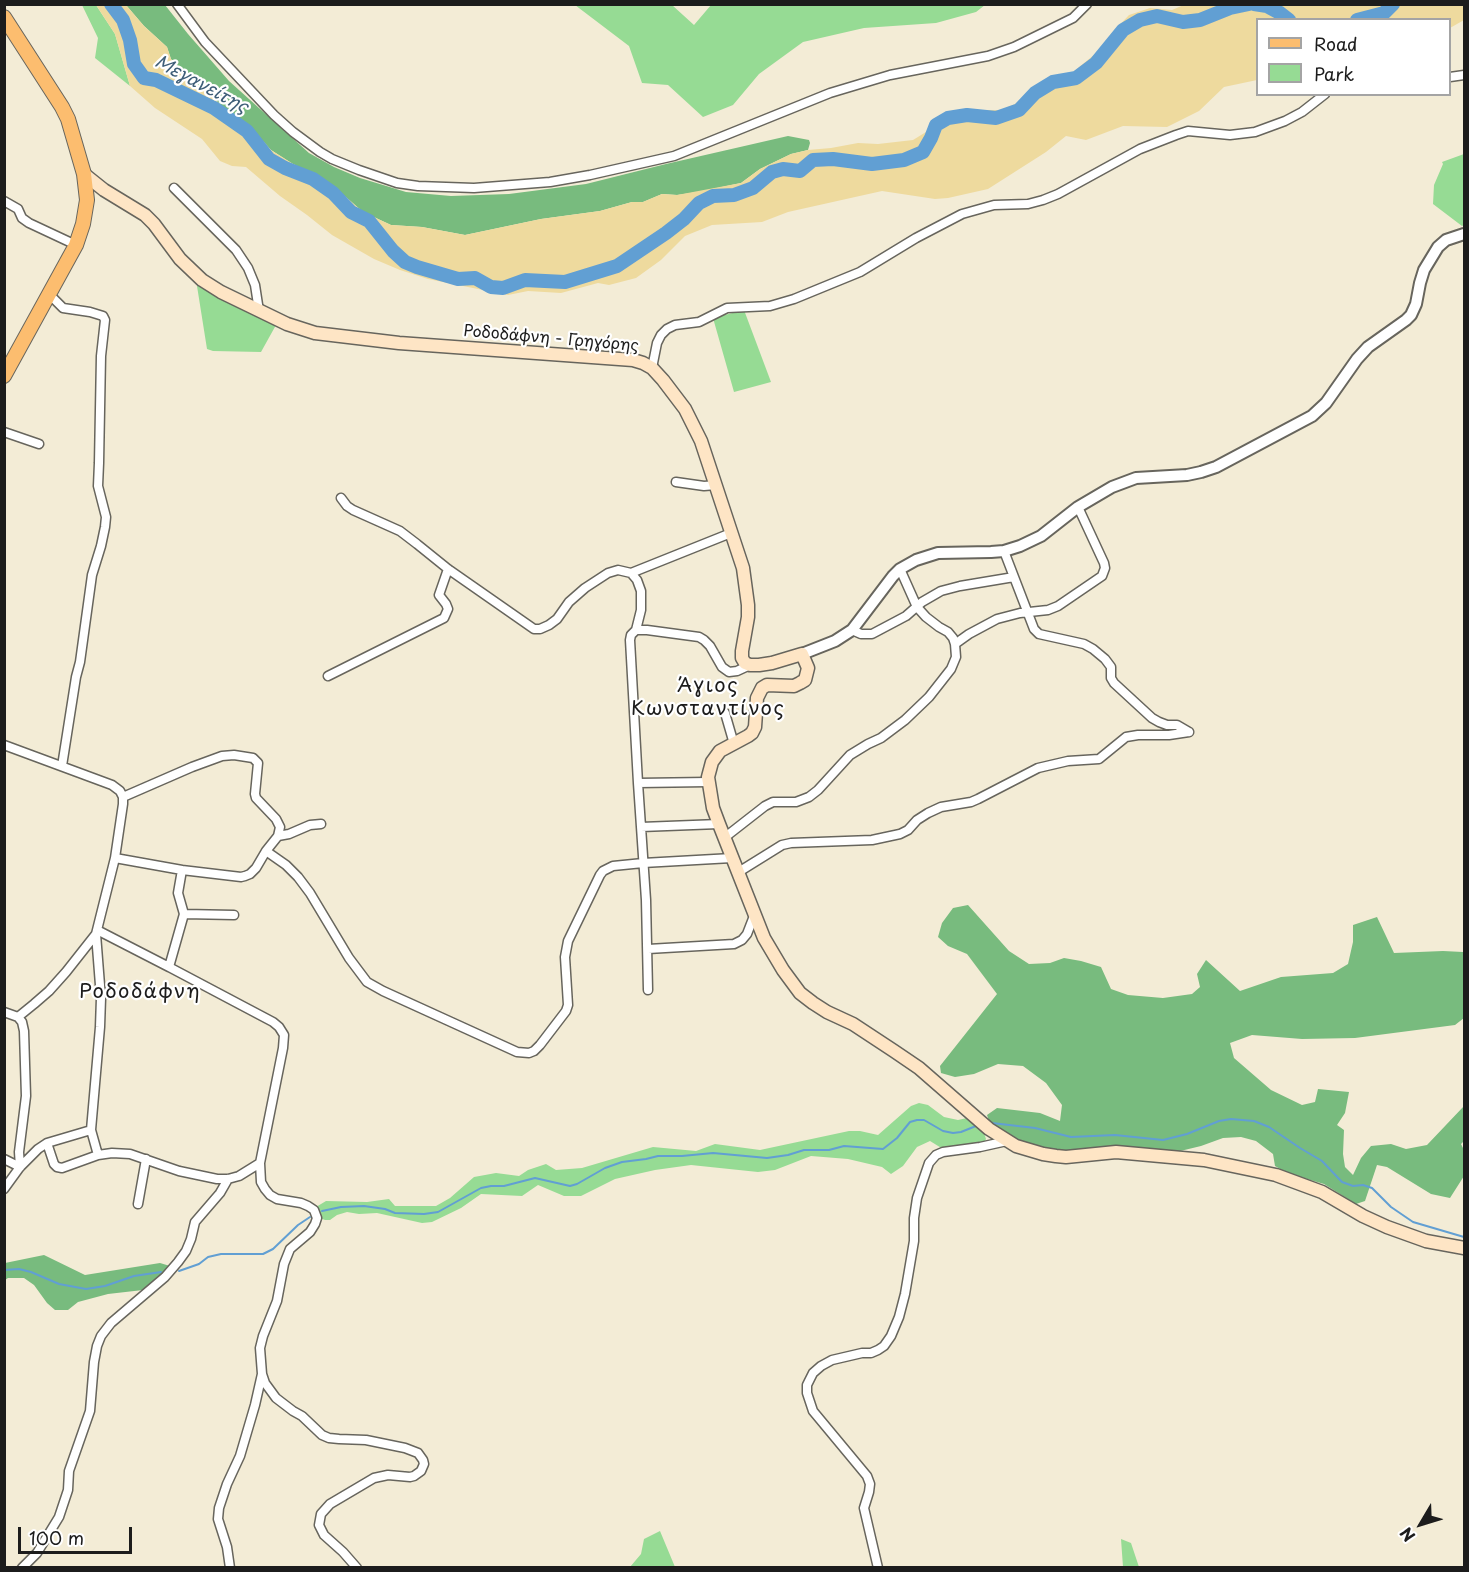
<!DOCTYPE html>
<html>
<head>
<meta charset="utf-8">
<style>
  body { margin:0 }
  #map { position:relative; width:1469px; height:1572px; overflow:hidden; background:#f3ecd6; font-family:"Playpen Sans",sans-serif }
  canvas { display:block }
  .frame { position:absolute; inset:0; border:6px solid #1c1c1c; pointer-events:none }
  .legend { position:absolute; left:1256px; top:18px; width:195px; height:78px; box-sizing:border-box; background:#fff; border:2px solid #a4a4a4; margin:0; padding:8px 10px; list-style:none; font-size:18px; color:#1c1c1c }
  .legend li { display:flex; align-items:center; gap:12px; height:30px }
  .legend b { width:30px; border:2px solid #a4a4a4 }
  .north { position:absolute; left:1391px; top:1494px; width:60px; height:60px; -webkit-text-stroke:4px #fff; paint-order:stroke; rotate:232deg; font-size:16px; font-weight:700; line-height:24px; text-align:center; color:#1c1c1c }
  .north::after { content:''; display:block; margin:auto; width:21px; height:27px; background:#1c1c1c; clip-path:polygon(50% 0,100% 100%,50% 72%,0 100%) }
  .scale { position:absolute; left:18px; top:1527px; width:114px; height:27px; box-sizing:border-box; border:3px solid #1c1c1c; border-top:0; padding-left:8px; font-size:18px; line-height:21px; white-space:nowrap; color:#1c1c1c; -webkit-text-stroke:4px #fff; paint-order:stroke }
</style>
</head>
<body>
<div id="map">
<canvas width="1469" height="1572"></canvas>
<div class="frame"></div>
<ul class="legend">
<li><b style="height:8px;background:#fcbd6f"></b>Road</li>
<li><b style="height:16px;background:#96db94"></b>Park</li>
</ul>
<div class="north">N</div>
<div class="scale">100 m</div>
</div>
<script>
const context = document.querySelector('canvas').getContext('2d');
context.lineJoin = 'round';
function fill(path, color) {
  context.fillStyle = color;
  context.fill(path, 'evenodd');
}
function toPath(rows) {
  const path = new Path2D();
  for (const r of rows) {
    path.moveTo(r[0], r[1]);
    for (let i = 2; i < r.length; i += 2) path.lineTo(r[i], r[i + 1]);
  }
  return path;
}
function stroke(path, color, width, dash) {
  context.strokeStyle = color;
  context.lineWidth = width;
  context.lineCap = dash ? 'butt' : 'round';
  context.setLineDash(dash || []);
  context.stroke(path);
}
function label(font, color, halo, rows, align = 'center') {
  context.font = font + ' "Playpen Sans",sans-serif';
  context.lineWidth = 4.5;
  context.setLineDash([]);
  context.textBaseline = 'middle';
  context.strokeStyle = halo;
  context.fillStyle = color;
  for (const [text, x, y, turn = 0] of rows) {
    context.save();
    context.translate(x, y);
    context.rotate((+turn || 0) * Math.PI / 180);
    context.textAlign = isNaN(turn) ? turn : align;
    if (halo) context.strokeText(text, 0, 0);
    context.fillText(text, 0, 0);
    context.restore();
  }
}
const green = toPath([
  [82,5,96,5,115,34,130,86,95,58,98,38],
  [575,5,672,5,694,25,711,5,985,5,976,12,936,23,864,28,803,42,759,74,733,105,703,117,668,85,642,83,629,46],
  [1464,154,1464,225,1462,226,1433,204,1434,185,1443,164,1442,162],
  [197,286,199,286,213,294,223,296,276,325,261,352,213,351,207,349],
  [744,310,771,382,734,392,713,318],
  [919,1103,928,1105,944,1117,958,1120,967,1118,983,1130,986,1139,984,1143,943,1149,930,1141,917,1147,903,1166,891,1174,882,1167,848,1159,811,1156,775,1170,758,1172,691,1165,655,1170,615,1179,581,1196,564,1196,538,1185,522,1196,481,1194,461,1208,432,1222,422,1223,377,1213,359,1214,347,1212,337,1215,330,1220,325,1220,320,1218,316,1207,326,1201,367,1202,389,1199,395,1206,436,1206,450,1198,474,1177,496,1173,519,1176,528,1170,546,1164,556,1170,582,1168,653,1147,696,1151,715,1144,760,1150,849,1131,860,1131,878,1135,911,1106],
  [660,1531,675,1567,630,1567,641,1554,644,1539],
  [1121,1539,1131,1543,1139,1567,1123,1567]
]);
const forest = toPath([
  [126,5,165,5,188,34,229,81,309,153,334,167,360,178,406,192,451,196,509,194,586,184,666,164,788,136,809,140,810,143,808,150,791,154,760,169,741,183,698,192,677,195,662,194,643,202,632,202,600,211,541,219,465,235,422,227,391,225,363,212,347,198,316,175,293,164,271,150,252,129,228,113,213,97,193,84,171,59,167,47,144,26],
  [968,905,1009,951,1029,964,1050,963,1064,958,1081,961,1101,967,1111,989,1128,995,1163,998,1192,994,1200,987,1197,974,1206,960,1240,991,1281,977,1333,973,1348,964,1353,942,1353,925,1377,917,1394,953,1443,951,1463,952,1464,956,1464,1018,1455,1025,1355,1038,1302,1039,1252,1035,1230,1043,1234,1058,1271,1090,1302,1105,1315,1102,1318,1089,1349,1092,1345,1113,1337,1125,1344,1130,1343,1154,1345,1167,1353,1175,1361,1158,1371,1146,1391,1144,1406,1149,1427,1145,1464,1106,1464,1141,1461,1144,1464,1150,1464,1176,1450,1198,1431,1194,1387,1167,1377,1165,1365,1201,1356,1204,1324,1184,1287,1173,1275,1166,1273,1154,1256,1141,1241,1137,1223,1138,1201,1146,1172,1153,1059,1152,1043,1150,1006,1135,990,1124,987,1115,997,1108,1040,1113,1060,1121,1062,1105,1046,1083,1023,1066,998,1064,974,1074,955,1077,941,1073,940,1066,997,994,967,954,948,946,938,937,942,923,953,908],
  [44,1255,85,1275,160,1263,170,1266,143,1290,108,1294,78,1302,68,1310,55,1310,47,1303,34,1285,24,1278,8,1278,5,1280,5,1263]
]);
const sand = toPath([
  [1186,4,1464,5,1464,20,1450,28,1450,20,1258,20,1257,80,1224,87,1199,111,1167,127,1123,126,1086,140,1066,136,1046,152,988,189,948,198,935,199,882,191,788,212,762,222,712,225,685,236,661,260,636,278,609,285,598,283,561,293,528,291,508,295,428,279,400,270,374,259,332,235,307,215,280,196,246,167,232,166,220,161,202,139,155,108,130,86,115,34,96,5,126,5,144,26,167,47,171,59,193,84,213,97,228,113,252,129,271,150,293,164,316,175,347,198,363,212,391,225,422,227,465,235,541,219,600,211,632,202,643,202,662,194,677,195,741,183,760,169,791,154,808,150,831,148,858,143,878,144,913,140,926,132,948,114,974,110,1001,110,1015,104,1040,83,1056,76,1072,73,1101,49,1111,34,1129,15,1150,8,1172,10]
]);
const stream = toPath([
  [992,1123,1035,1128,1071,1137,1115,1135,1163,1140,1187,1134,1219,1121,1231,1119,1254,1121,1269,1127,1300,1148,1322,1161,1342,1182,1353,1186,1363,1185,1372,1188,1391,1207,1413,1222,1464,1237],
  [322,1211,341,1207,364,1206,385,1209,395,1213,424,1214,438,1212,481,1188,491,1186,504,1186,535,1178,570,1186,577,1184,605,1168,622,1162,646,1159,658,1156,682,1156,713,1153,767,1158,788,1155,804,1150,829,1150,844,1146,883,1149,897,1138,910,1122,917,1120,924,1120,943,1131,953,1133,961,1132,976,1126],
  [4,1270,19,1269,31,1272,59,1284,86,1289,105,1286,134,1276,161,1272],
  [179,1271,199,1264,208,1257,221,1254,263,1254,273,1249,298,1225,310,1217]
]);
const river = toPath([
  [111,4,123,20,130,40,134,64,144,78,156,80,214,108,247,131,269,159,285,168,313,179,333,193,351,212,369,221,393,251,405,262,417,267,458,279,475,278,491,287,503,288,525,280,565,282,617,266,666,233,684,219,699,203,713,196,734,195,753,188,772,172,783,169,800,171,813,160,833,159,872,164,904,160,923,152,931,138,936,125,948,118,967,115,996,118,1019,110,1035,93,1053,82,1076,78,1096,63,1123,30,1140,20,1157,16,1183,22,1200,20,1230,8,1249,4],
  [1254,4,1267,6,1280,13,1289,20],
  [1357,20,1384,13,1393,4]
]);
const minor = toPath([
  [177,4,205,42,274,115,293,132,320,152,332,159,359,170,397,183,418,186,474,188,550,182,590,175,674,156,830,93,890,75,988,56,1014,47,1073,18,1087,4],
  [1450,77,1464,75],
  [174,188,236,250,248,268,255,285,259,311],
  [4,201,18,209,22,218,29,223,76,245],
  [49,294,63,308,90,312,103,316,105,320,101,356,99,463,98,486,106,517,105,527,101,546,92,575,80,662,76,677,62,766],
  [652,368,657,343,661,335,667,329,675,325,699,322,727,308,770,306,794,299,860,272,916,238,962,214,994,205,1028,204,1043,200,1058,194,1140,149,1176,135,1188,131,1230,135,1255,132,1285,121,1302,112,1325,94],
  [4,432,39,444],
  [676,482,704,486,716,485],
  [341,498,347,506,353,510,400,531,417,544,448,569,534,629,540,629,549,625,557,619,569,602,585,588,608,573,618,570,631,573,637,580,641,591,641,610,636,630],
  [1004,551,1034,629,1039,634,1084,644,1093,649,1105,659,1111,667,1111,678,1114,683,1152,718,1159,722,1167,725,1177,725,1189,732],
  [900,569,917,607,926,617,939,627,948,632,953,638,955,644],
  [631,573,731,533],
  [852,630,861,634,872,634,906,616,922,602,941,591,960,586,1014,577],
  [328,676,444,618,448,609,446,604,439,595,448,569],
  [725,713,734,744],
  [4,745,112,785,120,791,123,797,123,804,115,858,182,870],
  [638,783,630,640,631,635,636,630,647,630,699,637,704,640,710,646,722,667,729,672,737,671,750,665],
  [123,797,192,767,222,756,234,755,253,758,258,763,255,794,256,798,276,819,280,827,278,836,266,851],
  [641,827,719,824],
  [278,836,289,834,310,825,321,824],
  [724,838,765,806,773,802,796,802,809,797,818,790,850,755,868,744,881,738,905,720,929,697,951,669,956,657,955,644,969,634,997,619,1020,613,1048,610,1058,606,1102,576,1105,568,1104,563,1078,507],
  [737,873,782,845,791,843,872,840,900,834,908,830,917,820,928,813,941,807,971,802,978,799,1038,768,1068,761,1099,759,1126,737,1138,735,1169,735,1189,732],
  [184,914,234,915],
  [97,930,115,858],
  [648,949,734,944,742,940,747,934,754,916],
  [169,967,273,1022,279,1027,284,1035,283,1048,260,1163,239,1176,228,1179,217,1179,179,1171,130,1154,112,1153,98,1155,91,1130,100,1027,101,998,96,934,97,930,169,967,184,914,178,893,182,870,241,877,245,876,250,874,256,868,266,851,286,865,298,877,310,893,349,958,367,982,383,991,517,1052,529,1053,534,1051,540,1045,566,1011,568,1005,565,957,568,941,600,875,603,871,613,866,643,863,732,858],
  [648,990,646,900,638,783,708,782],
  [4,1012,18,1017,34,1004,49,991,66,972,96,934],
  [18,1017,22,1022,24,1031,25,1064,26,1096,19,1152,20,1167],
  [47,1143,54,1164,57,1167,62,1168,98,1155],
  [4,1159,20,1167],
  [260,1163,261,1182,265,1189,270,1195,277,1199,301,1203,308,1206,314,1210,317,1218,315,1224,310,1232,290,1249,284,1264,277,1301,263,1336,260,1348,262,1374,265,1383,276,1398,293,1411,302,1416,322,1435,329,1438,339,1439,366,1440,405,1448,418,1453,423,1460,424,1464,421,1471,414,1476,410,1477,388,1475,374,1478,330,1504,321,1514,319,1525,324,1535,343,1552,357,1568],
  [4,1189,20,1167,38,1149,47,1143,91,1130],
  [138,1204,146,1159],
  [22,1568,37,1553,59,1517,68,1490,69,1471,90,1411,94,1362,97,1346,101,1336,111,1323,165,1277,178,1262,186,1251,191,1239,195,1222,220,1193,228,1179],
  [230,1568,227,1547,218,1519,219,1508,227,1484,240,1456,255,1405,262,1374],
  [878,1568,864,1508,869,1492,870,1484,867,1476,813,1411,807,1393,807,1385,813,1373,821,1366,832,1360,862,1353,871,1353,878,1350,884,1346,891,1336,899,1317,905,1294,914,1241,914,1218,917,1198,929,1163,936,1155,943,1152,980,1147,1007,1141]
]);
const tertiary = toPath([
  [802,654,835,641,852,630,893,576,900,569,916,560,938,553,991,552,1004,551,1020,546,1041,536,1078,507,1112,487,1136,478,1187,475,1201,472,1216,467,1312,416,1326,403,1357,359,1368,347,1406,320,1411,315,1416,304,1420,283,1424,270,1438,247,1446,240,1464,234]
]);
const secondary = toPath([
  [84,174,104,190,145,215,154,224,180,259,202,280,221,292,287,324,315,333,399,343,633,360,643,363,652,368,663,380,685,409,701,441,743,568,748,605,748,617,742,651,742,658,745,663,750,665,759,665,772,663,802,654,808,668,805,680,800,683,794,686,767,685,762,688,757,698,755,727,752,733,748,736,720,751,712,762,708,777,713,808,719,824,764,938,783,970,800,993,813,1003,827,1012,853,1024,894,1051,919,1068,989,1129,1016,1146,1043,1154,1056,1156,1066,1157,1116,1152,1204,1160,1276,1175,1322,1192,1363,1216,1387,1227,1426,1241,1464,1248]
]);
const primary = toPath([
  [4,17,62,107,68,119,84,174,87,200,83,224,76,245,4,376]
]);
const streetNames = [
  ["Ροδοδάφνη - Γρηγόρης",551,339,5]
];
const waterNames = [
  ["Μεγανείτης",201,85,28]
];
const quarterNames = [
  ["Άγιος",708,686],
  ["Κωνσταντίνος",708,709],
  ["Ροδοδάφνη",140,992]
];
fill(green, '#96db94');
fill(forest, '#78bb7e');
fill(sand, '#eeda9e');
stroke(stream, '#619fd3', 2);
stroke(river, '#619fd3', 14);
stroke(minor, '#67655d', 11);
stroke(tertiary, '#67655d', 14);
stroke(secondary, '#67655d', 15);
stroke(primary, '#67655d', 16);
stroke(minor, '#fff', 8);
stroke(tertiary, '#fff', 10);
stroke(secondary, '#fee5c5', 12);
stroke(primary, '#fcbd6f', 14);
label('16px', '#1c1c1c', '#fff', streetNames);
label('italic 18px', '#3e5e78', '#fff', waterNames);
context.letterSpacing = '1.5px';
label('20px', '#1c1c1c', '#fff', quarterNames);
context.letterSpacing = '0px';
</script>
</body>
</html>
